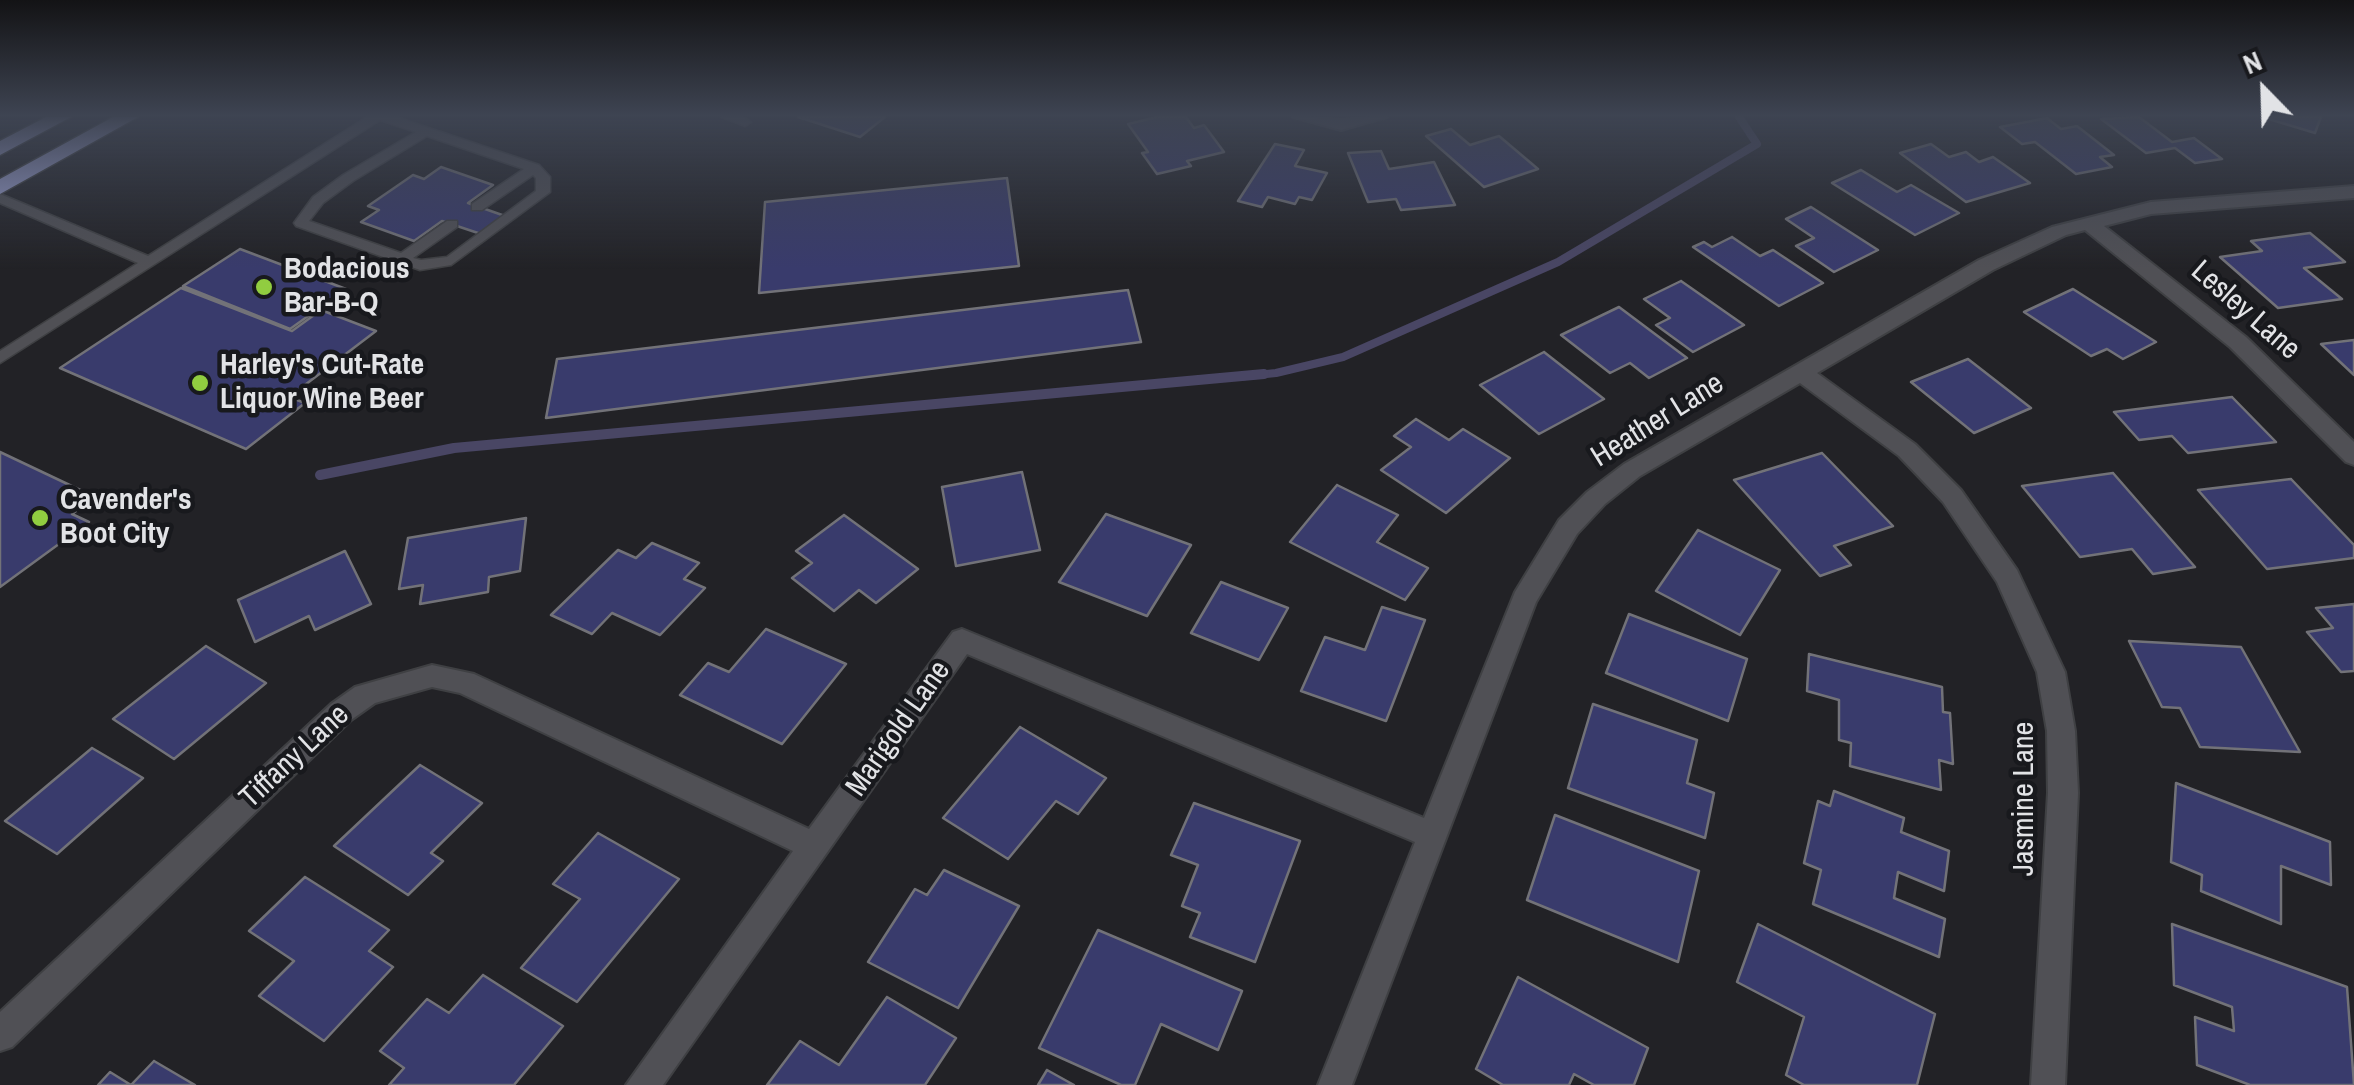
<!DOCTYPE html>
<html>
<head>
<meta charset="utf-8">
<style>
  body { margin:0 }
  #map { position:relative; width:2354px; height:1085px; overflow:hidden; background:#222226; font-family:"Archivo Narrow",sans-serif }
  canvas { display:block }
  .north { position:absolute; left:2214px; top:40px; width:100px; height:100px; -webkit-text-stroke:8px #18191d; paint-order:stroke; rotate:337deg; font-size:28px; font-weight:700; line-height:40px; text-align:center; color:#e2e3e6 }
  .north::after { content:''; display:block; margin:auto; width:35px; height:45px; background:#e2e3e6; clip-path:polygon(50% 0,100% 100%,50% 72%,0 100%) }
</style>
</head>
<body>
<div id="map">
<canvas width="2354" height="1085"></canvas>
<div class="north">N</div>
</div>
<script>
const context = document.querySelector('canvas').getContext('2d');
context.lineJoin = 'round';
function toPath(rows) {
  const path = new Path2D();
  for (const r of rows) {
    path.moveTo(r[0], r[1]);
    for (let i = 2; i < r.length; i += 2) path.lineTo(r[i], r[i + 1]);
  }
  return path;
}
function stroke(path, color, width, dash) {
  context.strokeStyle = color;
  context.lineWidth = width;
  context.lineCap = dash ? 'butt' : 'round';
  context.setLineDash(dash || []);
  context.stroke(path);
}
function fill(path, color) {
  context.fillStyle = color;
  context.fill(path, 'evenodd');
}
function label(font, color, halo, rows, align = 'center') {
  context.font = font + ' "Archivo Narrow",sans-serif';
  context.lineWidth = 9;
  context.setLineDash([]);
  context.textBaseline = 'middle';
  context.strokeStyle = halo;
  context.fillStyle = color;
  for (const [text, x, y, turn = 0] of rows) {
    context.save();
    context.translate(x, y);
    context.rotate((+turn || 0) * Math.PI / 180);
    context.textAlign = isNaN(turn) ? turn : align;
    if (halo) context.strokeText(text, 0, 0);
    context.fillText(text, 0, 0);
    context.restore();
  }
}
const streamFar1 = toPath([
  [1237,377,1276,373,1343,357,1558,262,1757,144,1739,117]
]);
const stream = toPath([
  [320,475,454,448,1264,374]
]);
const building = toPath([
  [798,117,885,117,860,137,798,117],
  [1157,117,1186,117,1194,128,1204,125,1224,152,1187,161,1191,166,1157,174,1142,153,1148,152,1128,124,1157,117],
  [2139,117,2172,142,2194,138,2222,159,2195,163,2175,148,2146,153,2101,119,2139,117],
  [2262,117,2321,117,2315,133,2262,117],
  [2047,118,2061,129,2077,126,2114,155,2100,157,2112,167,2076,174,2035,142,2022,144,2000,127,2047,118],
  [1451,129,1470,145,1499,136,1538,169,1484,187,1426,136,1451,129],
  [1275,144,1304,150,1295,166,1327,173,1312,200,1299,197,1295,204,1268,197,1262,207,1238,201,1275,144],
  [1931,144,1949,157,1966,152,1979,162,1993,157,2030,183,1966,202,1900,153,1931,144],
  [1381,151,1389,169,1434,162,1455,205,1401,210,1396,199,1368,202,1348,153,1381,151],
  [441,167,493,185,468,203,505,216,481,234,442,221,414,241,361,222,379,210,368,206,413,175,424,179,441,167],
  [1861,170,1897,192,1911,185,1959,213,1915,235,1832,183,1861,170],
  [1007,178,1019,266,759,293,765,202,1007,178],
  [1811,207,1878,250,1834,272,1796,246,1814,238,1786,219,1811,207],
  [2310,233,2345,262,2304,268,2342,299,2278,308,2220,257,2262,251,2251,241,2310,233],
  [1732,237,1760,256,1773,250,1823,283,1779,306,1693,247,1704,242,1712,247,1732,237],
  [240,249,346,289,290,329,183,286,240,249],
  [1681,281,1744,325,1693,352,1656,325,1670,318,1644,299,1681,281],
  [181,288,292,331,321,310,376,331,289,397,305,403,246,449,60,368,181,288],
  [2073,289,2156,342,2123,359,2107,349,2091,356,2024,312,2073,289],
  [1128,290,1141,342,546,418,557,359,1128,290],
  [1619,307,1687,358,1649,378,1630,363,1610,373,1561,335,1619,307],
  [2354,340,2354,375,2321,344,2354,340],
  [1544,352,1604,399,1539,434,1480,385,1544,352],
  [1968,359,2031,408,1974,433,1911,382,1968,359],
  [2232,397,2276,442,2188,453,2172,436,2139,440,2114,412,2232,397],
  [1416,419,1449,440,1463,429,1510,458,1446,513,1381,470,1411,447,1394,436,1416,419],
  [0,452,95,497,72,514,89,522,0,587,0,452],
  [1822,453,1893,526,1834,546,1851,565,1820,576,1734,480,1822,453],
  [1022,472,1040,550,956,566,942,487,1022,472],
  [2113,473,2195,567,2153,574,2132,549,2080,557,2022,486,2113,473],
  [2291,479,2354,545,2354,558,2267,569,2198,490,2291,479],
  [1337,485,1398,515,1377,542,1428,568,1405,600,1290,542,1337,485],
  [1106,514,1191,545,1147,616,1059,582,1106,514],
  [844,515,918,569,876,603,859,590,834,611,792,578,812,563,796,551,844,515],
  [526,518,520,571,489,577,488,592,420,604,423,585,399,589,408,538,526,518],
  [1698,530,1780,570,1740,635,1656,591,1698,530],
  [652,543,699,563,684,579,705,588,660,635,612,613,592,634,551,615,618,550,636,558,652,543],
  [345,551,371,604,315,630,309,616,255,642,238,600,345,551],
  [1221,582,1288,608,1259,660,1191,633,1221,582],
  [2354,604,2354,671,2341,672,2307,632,2333,628,2316,608,2354,604],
  [1382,607,1425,620,1386,721,1301,691,1325,637,1365,650,1382,607],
  [1629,614,1747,659,1728,721,1606,673,1629,614],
  [766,629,846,664,782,744,680,695,708,663,729,672,766,629],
  [2129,641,2241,647,2300,752,2200,747,2180,708,2162,707,2129,641],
  [206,646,266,683,174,759,113,719,206,646],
  [1809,654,1942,687,1943,712,1950,713,1953,764,1939,760,1941,790,1850,766,1851,743,1839,740,1839,700,1807,691,1809,654],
  [1593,704,1697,740,1687,783,1714,793,1705,838,1568,788,1593,704],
  [1020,727,1106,778,1078,814,1056,801,1008,859,943,818,1020,727],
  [92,748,143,778,57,854,5,821,92,748],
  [420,765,482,803,431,853,443,861,408,895,334,846,420,765],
  [2176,783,2330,842,2331,885,2281,866,2281,924,2201,891,2202,875,2171,862,2176,783],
  [1834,791,1904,818,1901,832,1949,851,1944,891,1898,872,1894,898,1945,919,1939,957,1813,904,1821,870,1804,863,1818,801,1830,806,1834,791],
  [1194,803,1300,841,1255,962,1190,937,1200,913,1182,906,1198,865,1171,855,1194,803],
  [1555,815,1699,871,1678,962,1527,900,1555,815],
  [598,833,679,879,577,1002,521,968,580,899,553,884,598,833],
  [944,870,1019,906,958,1008,868,962,915,889,927,895,944,870],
  [305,877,389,930,369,951,393,967,324,1041,259,996,294,961,249,931,305,877],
  [1758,924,1935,1014,1917,1085,1804,1085,1786,1075,1804,1017,1737,982,1758,924],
  [2172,924,2347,987,2354,1085,2250,1085,2197,1065,2195,1017,2234,1031,2232,1007,2174,985,2172,924],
  [1098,930,1242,991,1218,1050,1161,1024,1135,1085,1121,1085,1039,1048,1098,930],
  [483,975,563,1026,514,1085,389,1085,404,1068,380,1051,427,999,449,1013,483,975],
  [1518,977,1648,1048,1634,1085,1594,1085,1574,1074,1569,1085,1503,1085,1476,1069,1518,977],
  [887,997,956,1038,925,1085,767,1085,800,1041,839,1065,887,997],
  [154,1061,195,1085,98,1085,110,1072,131,1085,154,1061],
  [1047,1070,1074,1085,1038,1085,1047,1070]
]);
const service = toPath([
  [367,117,396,117,539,165,550,177,550,192,451,265,420,270,296,226,294,223,313,197,343,175,416,132,380,120,0,363,0,351,138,263,0,203,0,194,148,256,367,117],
  [427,136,524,169,472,204,472,210,482,210,533,175,536,178,536,191,447,257,421,260,413,258,457,227,457,221,447,221,401,253,309,221,323,203,353,181,427,136],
  [722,117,742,117,751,122,745,126,722,117]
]);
const minor = toPath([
  [1293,117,1341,120,1387,117,1341,130,1293,117],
  [2354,186,2354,198,2151,214,2104,226,2246,337,2354,442,2354,465,2346,462,2230,347,2085,230,2066,235,1993,270,1817,373,1915,444,1961,490,2017,570,2065,672,2075,731,2078,793,2065,1085,2031,1085,2048,793,2047,731,2037,672,1997,582,1943,502,1899,456,1800,383,1640,476,1605,504,1577,534,1536,602,1352,1085,1318,1085,1415,842,967,654,663,1085,626,1085,793,851,460,693,432,687,375,703,351,720,12,1047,0,1051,0,1012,331,704,355,687,432,665,474,674,809,829,953,632,962,629,1424,818,1515,592,1559,520,1587,492,1624,464,1979,260,2052,227,2151,202,2354,186]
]);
const trunk = toPath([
  [46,117,71,117,0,155,0,141,46,117],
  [113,117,138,117,0,194,0,179,113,117]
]);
const markers = [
  [264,287,10,"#91cd40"],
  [200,383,10,"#91cd40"],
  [40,518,10,"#91cd40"]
];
const poiNames = [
  ["Bodacious",284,270],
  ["Bar-B-Q",284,304],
  ["Harley's Cut-Rate",220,366],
  ["Liquor Wine Beer",220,400],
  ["Cavender's",60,501],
  ["Boot City",60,535]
];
const streetNames = [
  ["Lesley Lane",2245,311,41],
  ["Heather Lane",1658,421,-32],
  ["Marigold Lane",899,729,-55],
  ["Tiffany Lane",295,757,-43],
  ["Jasmine Lane",2025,799,-90]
];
stroke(streamFar1, '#494664', 8);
stroke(stream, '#494664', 10);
fill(building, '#393b6c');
stroke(building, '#727278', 2.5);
stroke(service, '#3f4043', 3);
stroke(minor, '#3f4043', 4);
stroke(trunk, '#3f4043', 3);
fill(service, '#505055');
fill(minor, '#505055');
fill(trunk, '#9da2d4');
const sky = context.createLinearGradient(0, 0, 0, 269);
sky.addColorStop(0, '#131315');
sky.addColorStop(0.43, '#3e4452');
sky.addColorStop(1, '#3e445200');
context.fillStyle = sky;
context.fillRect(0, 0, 2354, 269);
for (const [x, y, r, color] of markers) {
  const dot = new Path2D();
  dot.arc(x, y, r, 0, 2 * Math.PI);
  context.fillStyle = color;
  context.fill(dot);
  stroke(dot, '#18191d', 4);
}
label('bold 30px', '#e2e3e6', '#18191d', poiNames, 'left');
label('30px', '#e2e3e6', '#18191d', streetNames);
</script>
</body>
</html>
